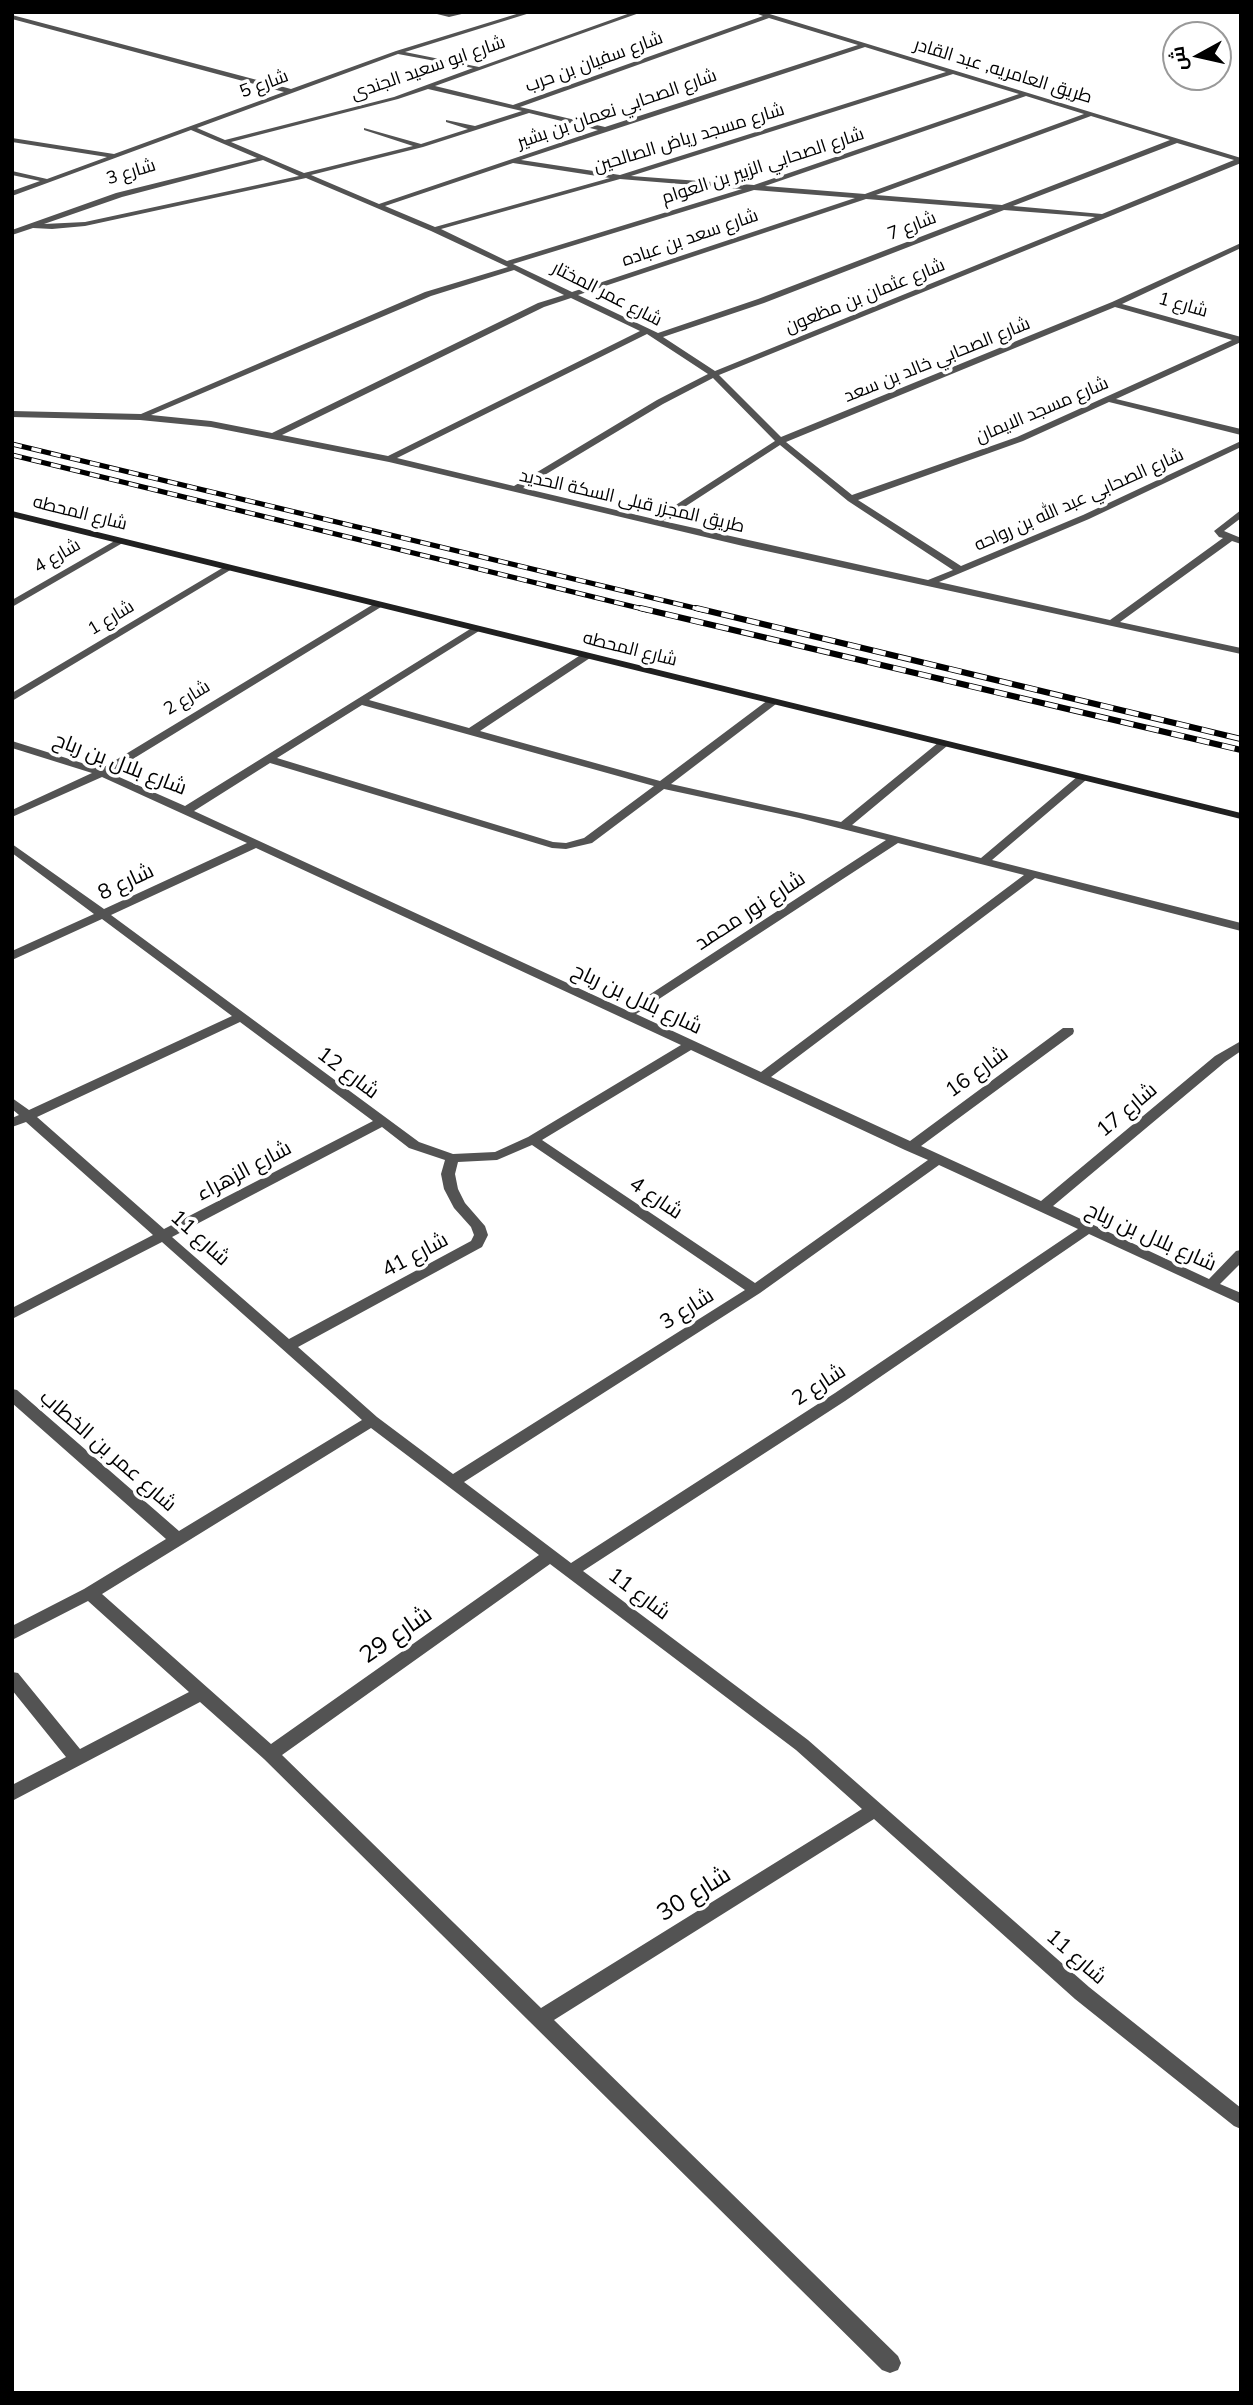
<!DOCTYPE html>
<html>
<head>
<meta charset="utf-8">
<style>
  body { margin:0 }
  #map { position:relative; width:1253px; height:2405px; overflow:hidden; background:#fff; font-family:Mulish,Cairo,sans-serif }
  canvas { display:block }
  .frame { position:absolute; inset:0; border:14px solid #000; pointer-events:none }
  .north { position:absolute; left:1162px; top:21px; width:70px; height:70px; box-sizing:border-box; background:#fff; border:2px solid #999; border-radius:50%; rotate:262deg; font-size:19px; font-weight:700; line-height:28px; text-align:center; color:#000 }
  .north::after { content:''; display:block; margin:auto; width:24px; height:32px; background:#000; clip-path:polygon(50% 0,100% 100%,50% 72%,0 100%) }
</style>
</head>
<body>
<div id="map">
<canvas width="1253" height="2405"></canvas>
<div class="frame"></div>
<div class="north">ش</div>
</div>
<script>
const context = document.querySelector('canvas').getContext('2d');
context.lineJoin = 'round';
function toPath(rows) {
  const path = new Path2D();
  for (const r of rows) {
    path.moveTo(r[0], r[1]);
    for (let i = 2; i < r.length; i += 2) path.lineTo(r[i], r[i + 1]);
  }
  return path;
}
function fill(path, color) {
  context.fillStyle = color;
  context.fill(path, 'evenodd');
}
function stroke(path, color, width, dash) {
  context.strokeStyle = color;
  context.lineWidth = width;
  context.lineCap = dash ? 'butt' : 'round';
  context.setLineDash(dash || []);
  context.stroke(path);
}
function label(font, color, halo, rows, align = 'center') {
  context.font = font + ' Mulish,Cairo,sans-serif';
  context.lineWidth = 7;
  context.setLineDash([]);
  context.textBaseline = 'middle';
  context.strokeStyle = halo;
  context.fillStyle = color;
  for (const [text, x, y, turn = 0] of rows) {
    context.save();
    context.translate(x, y);
    context.rotate((+turn || 0) * Math.PI / 180);
    context.textAlign = isNaN(turn) ? turn : align;
    if (halo) context.strokeText(text, 0, 0);
    context.fillText(text, 0, 0);
    context.restore();
  }
}
const street = toPath([
  [429,12,449,13,470,12,449,17,429,12],
  [523,12,533,12,405,52,479,67,633,12,642,12,435,86,513,105,763,16,753,12,763,12,1241,158,1241,163,719,375,781,437,1112,302,1241,243,1241,248,1122,304,1241,337,1241,342,1116,399,1241,429,1241,435,1109,402,1023,441,858,500,961,566,1083,515,1241,441,1241,447,1089,519,939,582,1110,620,1223,538,1219,537,1214,531,1241,510,1241,518,1224,531,1241,538,1241,544,1232,541,1120,622,1241,648,1241,654,743,546,389,462,211,427,140,420,12,417,12,411,141,414,425,292,508,267,431,231,306,178,85,226,52,229,33,228,12,235,12,230,116,193,257,158,191,130,12,196,12,191,40,181,12,175,12,171,47,179,107,157,12,142,12,138,114,154,284,92,12,19,12,15,291,89,396,51,523,12],
  [769,18,858,45,605,127,520,107,769,18],
  [865,47,946,72,620,175,521,160,865,47],
  [398,54,473,68,394,97,225,140,197,128,398,54],
  [953,74,1019,94,754,185,631,176,953,74],
  [428,89,522,111,475,126,446,120,446,122,468,129,421,144,364,128,364,130,413,146,304,173,231,142,398,99,428,89],
  [1026,96,1084,114,865,194,765,186,1026,96],
  [529,113,598,130,379,204,311,175,423,147,529,113],
  [1091,116,1170,140,1002,205,876,195,1091,116],
  [1177,143,1234,160,1102,214,1013,206,1177,143],
  [263,160,299,176,85,222,44,224,122,197,263,160],
  [513,163,610,178,435,227,385,206,513,163],
  [620,179,742,189,507,261,441,229,620,179],
  [754,190,855,198,572,292,513,264,754,190],
  [866,199,993,209,758,299,658,333,578,295,866,199],
  [1004,210,1095,217,715,371,663,337,764,303,1004,210],
  [514,270,564,295,538,303,272,433,211,421,151,415,431,296,514,270],
  [571,298,640,331,388,456,282,435,544,307,571,298],
  [1115,307,1232,340,1017,437,852,495,786,442,1115,307],
  [647,334,708,374,657,400,514,486,397,458,647,334],
  [713,378,775,441,654,519,523,488,663,404,713,378],
  [780,445,848,501,953,570,928,580,663,521,780,445],
  [118,539,126,541,12,607,12,600,118,539],
  [224,567,232,569,12,701,12,693,224,567],
  [377,602,381,603,381,607,110,773,185,806,475,626,479,627,479,631,369,700,469,728,582,654,590,654,590,658,480,731,660,781,768,700,776,700,776,704,671,784,841,822,939,742,947,742,947,746,852,825,981,858,1078,776,1086,776,1086,780,992,860,1241,923,1241,931,1035,878,771,1077,910,1141,1063,1028,1073,1028,1074,1031,1073,1034,921,1146,1041,1201,1215,1056,1241,1041,1241,1051,1225,1062,1053,1206,1209,1279,1236,1251,1241,1250,1241,1263,1220,1284,1241,1293,1241,1304,1089,1234,845,1401,583,1571,808,1740,1089,1987,1241,2108,1241,2129,1234,2126,1075,1999,874,1819,554,2020,898,2356,901,2363,898,2370,890,2373,882,2370,264,1759,200,1702,12,1801,12,1785,66,1757,12,1690,12,1672,18,1673,80,1749,189,1692,88,1601,12,1640,12,1626,84,1589,166,1539,12,1403,12,1389,17,1390,179,1531,362,1420,162,1242,12,1319,12,1308,153,1235,26,1122,12,1127,12,1118,19,1115,12,1109,12,1098,29,1110,232,1016,102,919,12,960,12,951,94,914,12,853,12,844,104,909,247,843,102,777,12,817,12,810,92,773,12,748,12,741,101,769,377,602],
  [362,705,654,786,584,838,566,843,553,842,277,758,362,705],
  [270,763,552,848,566,849,592,843,664,789,799,818,886,840,626,1010,194,811,270,763],
  [898,843,1024,875,761,1072,636,1014,898,843],
  [256,848,681,1045,528,1137,495,1152,453,1154,419,1142,111,915,256,848],
  [240,1022,373,1121,164,1229,37,1117,240,1022],
  [691,1050,905,1150,928,1160,755,1283,542,1140,691,1050],
  [382,1127,409,1148,445,1160,441,1174,444,1189,454,1208,471,1227,474,1235,471,1241,289,1339,172,1237,382,1127],
  [532,1145,745,1290,453,1474,377,1417,298,1347,482,1247,488,1235,485,1226,465,1203,458,1189,455,1174,458,1162,497,1160,532,1145],
  [939,1165,1078,1229,835,1393,571,1563,464,1482,760,1293,939,1165],
  [371,1428,539,1555,271,1744,102,1594,371,1428],
  [550,1564,796,1750,862,1809,541,2008,282,1755,550,1564]
]);
const secondary = toPath([
  [12,511,1241,813,1241,819,12,517,12,511]
]);
const railFar1 = toPath([
  [12,444,703,610],
  [12,455,647,610]
]);
const rail = toPath([
  [640,608,1241,750],
  [696,608,1241,739]
]);
const farStreetnames = [
  ["شارع سفيان بن حرب",594,62,-20],
  ["شارع ابو سعيد الجندى",428,68,-19],
  ["طريق العامريه, عبد القادر",1003,71,17],
  ["شارع 5",264,84,-20],
  ["شارع الصحابي نعمان بن بشير",617,109,-19],
  ["شارع مسجد رياض الصالحين",689,138,-17],
  ["شارع الصحابي الزبير بن العوام",763,166,-18],
  ["شارع 3",131,172,-17],
  ["شارع 7",912,226,-21],
  ["شارع سعد بن عباده",690,238,-19],
  ["شارع عمر المختار",607,294,27],
  ["شارع عثمان بن مظعون",865,296,-22],
  ["شارع 1",1183,305,16],
  ["شارع الصحابي خالد بن سعد",937,360,-22],
  ["شارع مسجد الايمان",1042,410,-23],
  ["شارع الصحابي عبد الله بن رواحه",1079,500,-24],
  ["طريق المجزر قبلى السكة الحديد",632,501,13],
  ["شارع المحطه",80,513,14],
  ["شارع 4",57,556,-30],
  ["شارع 1",111,618,-31],
  ["شارع المحطه",630,649,14],
  ["شارع 2",187,698,-31]
];
const streetNames = [
  ["شارع بلال بن رباح",120,764,21],
  ["شارع 8",126,882,-25],
  ["شارع نور محمد",750,911,-33],
  ["شارع بلال بن رباح",637,999,25],
  ["شارع 16",977,1072,-36],
  ["شارع 12",348,1073,37],
  ["شارع 17",1127,1110,-40],
  ["شارع الزهراء",244,1171,-28],
  ["شارع 4",656,1198,34],
  ["شارع بلال بن رباح",1151,1237,24],
  ["شارع 11",200,1238,42],
  ["شارع 41",415,1255,-28],
  ["شارع 3",687,1309,-32],
  ["شارع 2",819,1385,-33],
  ["شارع عمر بن الخطاب",108,1451,41],
  ["شارع 11",639,1594,37],
  ["شارع 11",1076,1957,41]
];
const nearStreetnames = [
  ["شارع 29",396,1635,-35],
  ["شارع 30",694,1894,-32]
];
fill(street, '#535353');
fill(secondary, '#202020');
stroke(railFar1, '#000', 5);
stroke(rail, '#000', 6);
stroke(railFar1, '#fff', 3.5, [10]);
stroke(rail, '#fff', 4.5, [13]);
label('18px', '#000', '#fff', farStreetnames);
label('21px', '#000', '#fff', streetNames);
label('24px', '#000', '#fff', nearStreetnames);
</script>
</body>
</html>
